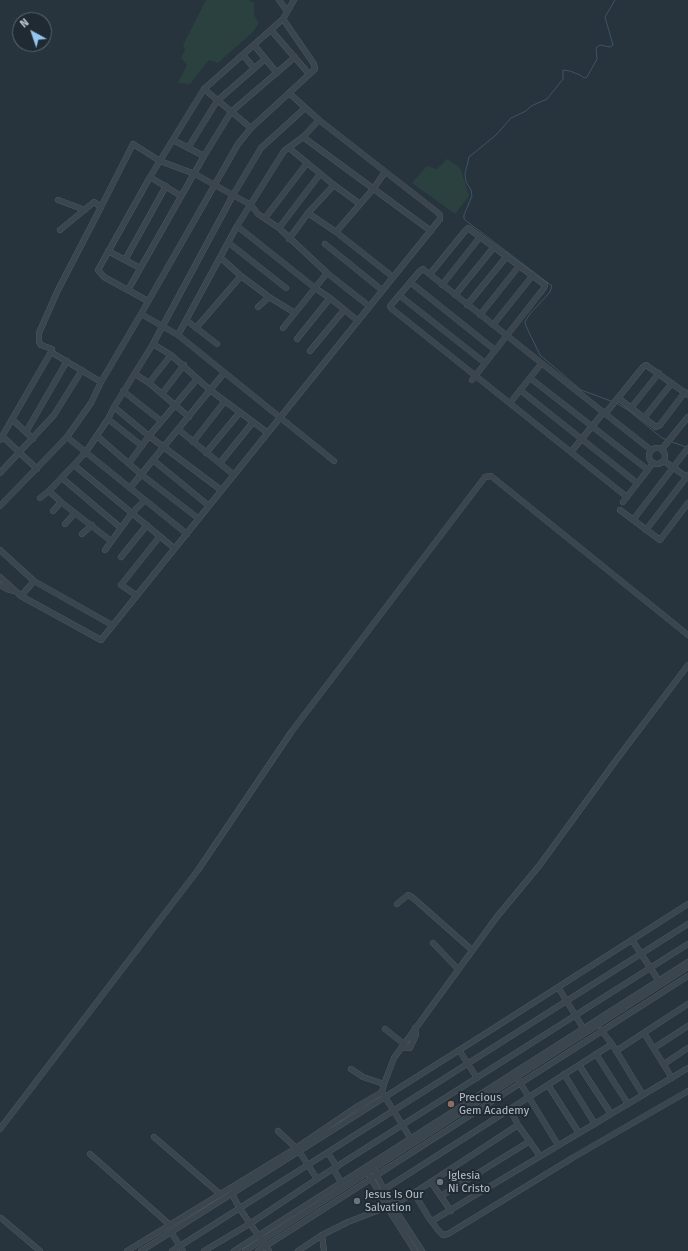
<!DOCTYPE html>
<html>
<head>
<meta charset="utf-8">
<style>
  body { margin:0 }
  #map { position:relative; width:688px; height:1251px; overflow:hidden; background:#27343d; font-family:"Fira Sans",sans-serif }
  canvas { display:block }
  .north { position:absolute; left:12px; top:12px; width:40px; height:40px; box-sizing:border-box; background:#202a33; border:1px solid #5c666f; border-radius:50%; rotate:320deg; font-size:11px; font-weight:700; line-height:16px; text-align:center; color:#b7c0c8 }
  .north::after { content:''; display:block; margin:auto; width:14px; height:18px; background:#94c5f0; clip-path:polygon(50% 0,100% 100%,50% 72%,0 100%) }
</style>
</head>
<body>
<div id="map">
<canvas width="688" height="1251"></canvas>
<div class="north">N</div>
</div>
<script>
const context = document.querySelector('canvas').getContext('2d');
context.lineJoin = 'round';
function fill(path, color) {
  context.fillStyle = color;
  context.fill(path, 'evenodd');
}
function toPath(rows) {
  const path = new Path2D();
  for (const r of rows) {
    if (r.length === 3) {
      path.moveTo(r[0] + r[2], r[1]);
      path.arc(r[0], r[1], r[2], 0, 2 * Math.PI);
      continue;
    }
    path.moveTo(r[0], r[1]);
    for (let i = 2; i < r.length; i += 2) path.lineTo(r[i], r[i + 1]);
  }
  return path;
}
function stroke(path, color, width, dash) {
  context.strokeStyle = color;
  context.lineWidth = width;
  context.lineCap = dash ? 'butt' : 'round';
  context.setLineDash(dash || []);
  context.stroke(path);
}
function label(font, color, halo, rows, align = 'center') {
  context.font = font + ' "Fira Sans",sans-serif';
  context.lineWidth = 4;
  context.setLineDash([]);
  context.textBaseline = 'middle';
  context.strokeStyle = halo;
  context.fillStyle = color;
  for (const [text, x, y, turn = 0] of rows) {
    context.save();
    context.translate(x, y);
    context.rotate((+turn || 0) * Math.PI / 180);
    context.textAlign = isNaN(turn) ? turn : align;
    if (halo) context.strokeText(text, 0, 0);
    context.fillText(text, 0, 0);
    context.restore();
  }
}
const green = toPath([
  [206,0,249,0,254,3,254,15,259,23,253,32,218,63,209,60,190,84,178,83,187,65,181,58,185,50,183,45],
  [447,159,458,166,461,170,469,196,455,214,412,183,427,166,437,169]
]);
const stream = toPath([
  [611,401,581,390,540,355,526,326,525,322,529,315,550,292,552,286,469,223,464,219,464,215,472,196,471,190,466,182,465,174,469,157,496,135,511,118,526,111,531,106,547,99,563,79,563,70,570,71,580,75,584,78,587,77,597,59,596,48,600,45,610,47,613,45,605,17,615,0],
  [616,403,628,410,662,438,667,440],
  [672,442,686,447]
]);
const minor = toPath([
  [279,0,287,11],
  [271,30,309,74],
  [254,45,277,73],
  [243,55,254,68],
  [204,89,251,128],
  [303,137,431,231],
  [173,140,204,156],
  [188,148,217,101,265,59],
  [289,148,334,185,360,204],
  [150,177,181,196],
  [58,200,85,210],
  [308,213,336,232,393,277],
  [265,218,307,163],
  [237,226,315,288,330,298,358,321],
  [279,228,320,174],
  [60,230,94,202,101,207,133,144,160,161,195,174,251,205,258,214,279,228,327,273,369,306],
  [336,232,374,188,385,172],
  [289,239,308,213,334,185],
  [229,243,286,288],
  [325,244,382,290],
  [108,251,140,268],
  [221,258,241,276,269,297,295,313],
  [125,260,166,186],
  [430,274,465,231,468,228,545,285,544,288,472,380],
  [410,282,495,350],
  [442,285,480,237],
  [128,290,204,156,231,112,295,57],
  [399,295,485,363],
  [455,295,494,247],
  [148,301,104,277,98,270,103,261,150,177,204,89,283,19],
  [467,305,507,256],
  [258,307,269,297],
  [141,314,178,335,334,461],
  [480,315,519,266],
  [186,320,217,344],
  [493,325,533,275],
  [196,328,241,276],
  [283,328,327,273],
  [178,335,237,226,284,151,303,137,319,120],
  [297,339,330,298],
  [153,344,171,355,210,390,268,433],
  [310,351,344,310],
  [51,352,52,349,41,345,39,342,39,333,57,292,101,207],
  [135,374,149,383,189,417],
  [530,378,648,470],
  [149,383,171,355],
  [520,390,637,483],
  [123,391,161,421],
  [162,394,184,365],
  [618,398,656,427,660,425,685,392],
  [510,403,541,364],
  [114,407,149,436,221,490],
  [631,408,659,373],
  [605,414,643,367,646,365,688,395],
  [644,418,672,383],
  [108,419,142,446],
  [13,420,33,439],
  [179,430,234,475],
  [26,432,67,361],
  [2,436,37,469],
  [97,436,142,475,199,519],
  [67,437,187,534],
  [0,440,51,352,101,382],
  [193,442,225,401],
  [657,456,8],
  [662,449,688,417],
  [571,452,603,413],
  [206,453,240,412],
  [153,460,209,506],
  [664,461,688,478],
  [129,463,149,436,197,379],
  [220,463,253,422],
  [74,465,174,548],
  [0,473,54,415,82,370],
  [62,478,121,528],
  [130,488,224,373],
  [49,491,61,502,111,541],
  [627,497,392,309,390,306,391,305,419,272,423,269,651,450],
  [40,498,49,491,86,452,108,419,114,407,153,344,233,195,261,148,305,108],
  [623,502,650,467],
  [0,506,67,437,91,403,101,382,141,314,238,144,251,128,315,69,314,64,283,19,294,0],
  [620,510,660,540,688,503],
  [53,511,61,502],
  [633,520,688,448],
  [65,524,75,513],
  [646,530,688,475],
  [82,534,92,525],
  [0,550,34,581,112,625],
  [105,550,132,513,145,500],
  [121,557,147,525],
  [0,577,21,596,101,640,440,219,440,215,437,212,319,120,289,93],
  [0,585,7,589,14,591],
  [136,595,121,585,160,536],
  [21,596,34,581],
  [397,904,408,895,412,897,472,950],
  [632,940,659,981],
  [433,943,458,969],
  [558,987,585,1031],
  [385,1029,404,1044],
  [601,1030,612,1044,643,1095],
  [644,1033,672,1078],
  [401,1048,410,1048,416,1035,415,1028],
  [654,1048,688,1026],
  [459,1050,477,1078],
  [616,1051,688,1004],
  [596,1054,628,1104],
  [664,1064,688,1048],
  [579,1065,611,1114],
  [351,1069,363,1077,384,1084],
  [564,1074,595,1124],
  [519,1081,558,1145],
  [548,1085,579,1133],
  [510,1109,518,1125,540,1156],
  [0,1129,198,870,292,731,485,477,491,476,688,635],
  [278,1131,296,1148],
  [154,1137,220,1194],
  [411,1139,382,1092,384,1084,394,1058,496,918,539,866,617,759,688,665],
  [299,1151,317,1179],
  [328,1153,337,1167],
  [90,1154,170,1225],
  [334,1170,341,1182],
  [375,1172,392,1205,422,1251],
  [370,1176,387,1207,415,1251],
  [431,1182,451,1211],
  [380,1192,612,1044],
  [414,1193,429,1218,438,1230,443,1235,448,1234,574,1157,688,1091],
  [232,1194,240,1209,269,1251],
  [441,1196,530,1141],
  [1,1218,40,1251],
  [432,1221,688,1068],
  [171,1232,183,1251],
  [322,1235,324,1251],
  [127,1251,296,1148,358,1106,382,1092],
  [141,1251,491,1030,688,904],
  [172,1251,688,924],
  [204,1251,251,1223,317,1179,688,944],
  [234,1251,688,962],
  [245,1251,688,967],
  [258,1251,688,976],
  [298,1251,322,1235,348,1222,392,1205,414,1193,518,1125]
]);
const markers = [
  [451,1104,4,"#8d6e63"],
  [440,1182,4,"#6b7280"],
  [357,1201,4,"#6b7280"]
];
const poiNames = [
  ["Precious",459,1098],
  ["Gem Academy",459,1111],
  ["Iglesia",448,1176],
  ["Ni Cristo",448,1189],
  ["Jesus Is Our",365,1195],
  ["Salvation",365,1208]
];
fill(green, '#2a413f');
stroke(stream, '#3e5465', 1);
stroke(minor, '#59636b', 6);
stroke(minor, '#3b454e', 5.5);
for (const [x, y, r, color] of markers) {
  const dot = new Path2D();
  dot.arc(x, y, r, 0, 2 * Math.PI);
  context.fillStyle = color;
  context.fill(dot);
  stroke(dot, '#202a33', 1.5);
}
label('11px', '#b7c0c8', '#202a33', poiNames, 'left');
</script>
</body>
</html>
